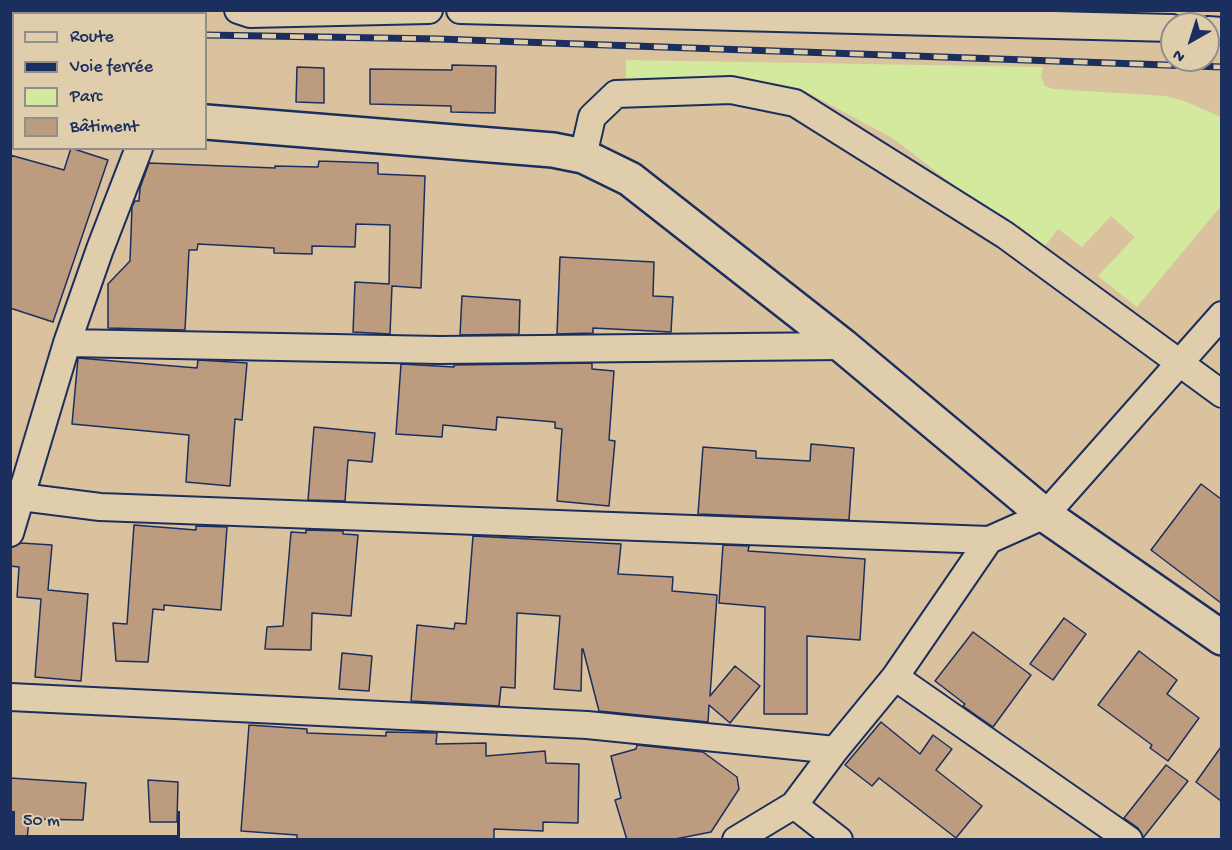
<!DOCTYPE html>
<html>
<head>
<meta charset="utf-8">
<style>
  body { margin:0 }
  #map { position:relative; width:1232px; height:850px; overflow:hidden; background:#dbc29f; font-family:"Gochi Hand",sans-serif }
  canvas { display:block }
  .frame { position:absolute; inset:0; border:12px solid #1b2f5e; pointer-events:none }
  .legend { position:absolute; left:12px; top:12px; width:195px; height:138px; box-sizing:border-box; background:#dfcdab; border:2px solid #918e8c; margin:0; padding:8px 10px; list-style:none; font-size:18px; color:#1b2f5e }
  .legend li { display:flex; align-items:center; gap:12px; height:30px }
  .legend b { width:30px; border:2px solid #918e8c }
  .north { position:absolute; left:1160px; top:12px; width:60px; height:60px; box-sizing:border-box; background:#dfcdab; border:2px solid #918e8c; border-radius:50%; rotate:219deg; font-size:16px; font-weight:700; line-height:24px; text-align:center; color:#1b2f5e }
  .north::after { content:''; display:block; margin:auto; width:21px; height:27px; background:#1b2f5e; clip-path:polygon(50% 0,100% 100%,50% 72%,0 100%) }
  .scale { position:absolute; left:12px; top:811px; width:168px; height:27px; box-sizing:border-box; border:3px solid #1b2f5e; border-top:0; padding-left:8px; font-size:18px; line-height:21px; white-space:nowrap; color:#1b2f5e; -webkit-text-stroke:4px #dfcdab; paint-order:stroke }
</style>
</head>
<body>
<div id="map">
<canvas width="1232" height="850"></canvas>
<div class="frame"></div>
<ul class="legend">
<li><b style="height:8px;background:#dfcdab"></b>Route</li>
<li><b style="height:8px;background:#1b2f5e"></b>Voie ferrée</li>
<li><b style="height:16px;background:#d2e99e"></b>Parc</li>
<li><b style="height:16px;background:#bd9b7f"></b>Bâtiment</li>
</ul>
<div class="north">N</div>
<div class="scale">50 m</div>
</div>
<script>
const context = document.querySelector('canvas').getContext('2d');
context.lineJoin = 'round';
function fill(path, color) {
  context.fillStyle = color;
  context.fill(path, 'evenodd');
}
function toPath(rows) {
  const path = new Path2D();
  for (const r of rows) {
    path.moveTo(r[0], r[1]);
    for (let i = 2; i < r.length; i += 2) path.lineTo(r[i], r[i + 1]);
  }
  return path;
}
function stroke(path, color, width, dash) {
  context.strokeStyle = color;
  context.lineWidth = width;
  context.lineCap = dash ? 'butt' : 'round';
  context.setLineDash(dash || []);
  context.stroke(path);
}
const green = toPath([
  [626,60,1043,67,1041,76,1045,86,1053,89,1166,96,1184,101,1221,117,1221,206,1137,307,1098,276,1135,237,1111,216,1082,247,1058,229,1045,246,1018,225,1013,231,894,139,805,91,693,82,626,86]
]);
const building = toPath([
  [452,65,496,66,495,113,451,112,451,106,370,104,370,69,452,70,452,65],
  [297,67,324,68,324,103,296,102,297,67],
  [71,148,108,160,53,322,10,308,10,155,64,170,71,148],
  [319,161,378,163,378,174,425,176,421,288,392,286,390,334,353,332,355,282,389,284,390,225,356,224,355,247,312,246,312,254,274,253,274,248,198,244,197,250,189,250,185,330,108,328,108,284,130,261,132,207,135,201,139,201,140,188,149,163,275,168,275,166,318,167,319,161],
  [560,257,654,262,653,296,673,297,671,332,593,328,593,333,557,334,560,257],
  [462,296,520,300,519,334,460,335,462,296],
  [78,358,197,368,198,360,247,363,242,420,235,419,230,486,186,482,189,435,72,424,78,358],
  [592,363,592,369,614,371,609,440,615,441,609,506,557,501,562,429,555,428,555,422,497,417,496,430,443,425,442,437,396,434,401,364,454,367,454,365,592,363],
  [314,427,375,433,372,462,348,460,345,501,308,500,314,427],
  [811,444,854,448,849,520,698,514,703,447,756,451,756,458,810,461,811,444],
  [1201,484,1221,499,1221,603,1151,550,1201,484],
  [134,525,196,530,196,526,227,527,221,610,164,605,164,610,153,609,148,662,116,661,113,623,127,624,134,525],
  [306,530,343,531,343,534,358,535,351,616,312,613,311,650,265,649,267,627,283,626,291,532,306,533,306,530],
  [473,536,621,544,618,574,673,577,672,591,717,595,710,696,735,666,760,686,730,723,709,705,708,722,599,711,583,649,582,649,581,691,554,689,560,616,517,613,515,688,501,687,499,706,411,701,417,625,454,629,455,623,466,624,473,536],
  [21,543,52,545,48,590,88,594,81,681,35,677,41,599,17,597,19,567,10,566,10,548,21,543],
  [723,545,749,546,748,551,865,559,860,640,807,636,807,714,764,714,765,607,719,603,723,545],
  [1064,618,1086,634,1053,680,1030,664,1064,618],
  [973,632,1031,675,993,727,963,706,965,704,935,681,973,632],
  [1139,651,1177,680,1167,694,1199,718,1168,761,1150,748,1152,745,1098,705,1139,651],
  [342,653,372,656,369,691,339,689,342,653],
  [881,722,920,754,933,735,952,749,936,770,982,806,956,838,879,778,872,786,845,765,881,722],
  [249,725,307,729,307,733,386,736,386,732,437,733,436,744,486,743,486,756,545,751,546,763,579,764,578,823,543,822,543,831,494,829,494,840,297,840,297,835,241,831,249,725],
  [637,745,703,752,737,777,739,789,711,832,670,840,627,840,615,800,621,798,611,756,636,749,637,745],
  [1221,747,1221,801,1196,782,1221,747],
  [1166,765,1188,781,1143,838,1138,828,1124,818,1166,765],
  [10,778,86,783,83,820,29,819,27,840,10,840,10,778],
  [148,780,178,782,177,822,150,822,148,780]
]);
const minor = toPath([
  [238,10,250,14,429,10],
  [460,10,1172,28],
  [1208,30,1222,31],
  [583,156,592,117,616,94,731,90,795,103,1005,235,1222,394],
  [67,343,440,350,843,346],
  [21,497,100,507,989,540],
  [10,533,67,343,100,249,139,148],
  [895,677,1129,840],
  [10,697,587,725,835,750],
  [794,805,839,840],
  [736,840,794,805,835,750,895,677,989,540,1045,515,1222,315]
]);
const major = toPath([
  [187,10,188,14],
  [206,122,553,150,583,156,630,179,843,346,1045,515,1222,638],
  [10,124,14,125]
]);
const rail = toPath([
  [10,30,14,30],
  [206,35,439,39,1222,67]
]);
fill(green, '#d2e99e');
fill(building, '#bd9b7f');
stroke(building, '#1b2f5e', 1.5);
stroke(minor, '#1b2f5e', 30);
stroke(major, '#1b2f5e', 38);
stroke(minor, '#dfcdab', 26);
stroke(major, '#dfcdab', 33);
stroke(rail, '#1b2f5e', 7);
stroke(rail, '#dfcdab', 4.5, [14]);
</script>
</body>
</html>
